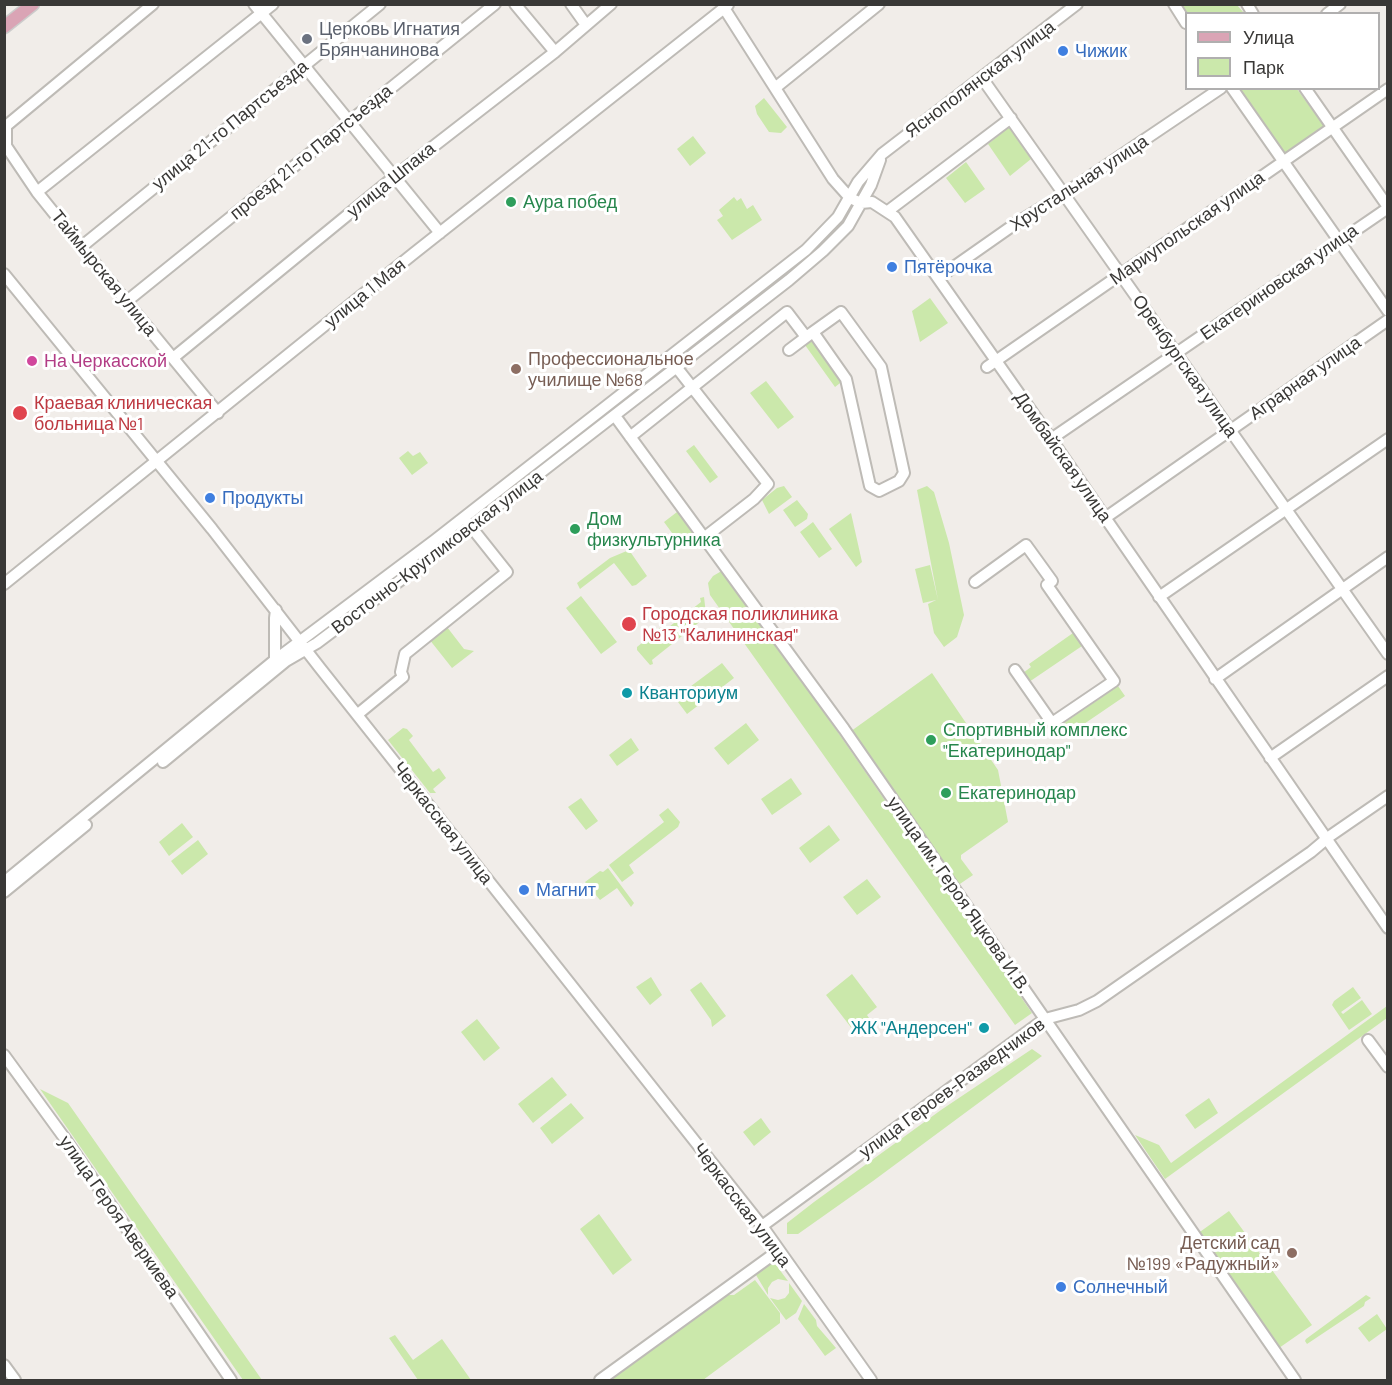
<!DOCTYPE html>
<html>
<head>
<meta charset="utf-8">
<style>
  body { margin:0 }
  #map { position:relative; width:1392px; height:1385px; overflow:hidden; background:#f1ede9; font-family:Barlow,sans-serif }
  canvas { display:block }
  .frame { position:absolute; inset:0; border:6px solid #393836; pointer-events:none }
  .legend { position:absolute; left:1185px; top:12px; width:195px; height:78px; box-sizing:border-box; background:#fff; border:2px solid #b0afaf; margin:0; padding:8px 10px; list-style:none; font-size:18px; color:#393836 }
  .legend li { display:flex; align-items:center; gap:12px; height:30px }
  .legend b { width:30px; border:2px solid #b0afaf }
</style>
</head>
<body>
<div id="map">
<canvas width="1392" height="1385"></canvas>
<div class="frame"></div>
<ul class="legend">
<li><b style="height:8px;background:#daa4b5"></b>Улица</li>
<li><b style="height:16px;background:#cbe8ab"></b>Парк</li>
</ul>
</div>
<script>
const context = document.querySelector('canvas').getContext('2d');
context.lineJoin = 'round';
function fill(path, color) {
  context.fillStyle = color;
  context.fill(path, 'evenodd');
}
function toPath(rows) {
  const path = new Path2D();
  for (const r of rows) {
    path.moveTo(r[0], r[1]);
    for (let i = 2; i < r.length; i += 2) path.lineTo(r[i], r[i + 1]);
  }
  return path;
}
function stroke(path, color, width, dash) {
  context.strokeStyle = color;
  context.lineWidth = width;
  context.lineCap = dash ? 'butt' : 'round';
  context.setLineDash(dash || []);
  context.stroke(path);
}
function label(font, color, halo, rows, align = 'center') {
  context.font = font + ' Barlow,sans-serif';
  context.lineWidth = 6;
  context.setLineDash([]);
  context.textBaseline = 'middle';
  context.strokeStyle = halo;
  context.fillStyle = color;
  for (const [text, x, y, turn = 0] of rows) {
    context.save();
    context.translate(x, y);
    context.rotate((+turn || 0) * Math.PI / 180);
    context.textAlign = isNaN(turn) ? turn : align;
    if (halo) context.strokeText(text, 0, 0);
    context.fillText(text, 0, 0);
    context.restore();
  }
}
const green = toPath([
  [1180,5,1237,5,1244,13,1186,14],
  [1238,89,1297,89,1325,127,1284,154],
  [764,98,787,127,781,133,769,132,757,114,755,106],
  [1009,127,1031,159,1010,176,988,144],
  [693,136,706,153,690,166,677,149],
  [966,162,985,189,965,203,946,178],
  [734,197,737,201,741,198,747,209,753,205,762,220,732,240,717,220,723,216,719,210],
  [930,298,948,323,920,342,912,311],
  [814,339,844,380,835,387,805,345],
  [766,381,794,417,778,429,750,393],
  [694,445,718,477,710,483,686,451],
  [408,451,413,456,420,452,428,463,412,475,399,458],
  [784,486,792,497,769,514,762,500,777,488],
  [927,486,934,492,949,543,964,615,957,637,944,647,934,633,928,604,936,600,923,603,915,569,930,565,938,600,917,490],
  [797,500,808,514,807,519,795,527,783,510],
  [677,512,683,513,697,531,697,538,683,548,664,522],
  [851,513,862,562,856,567,829,529],
  [813,522,832,549,819,558,800,532],
  [629,550,647,576,636,585,632,586,614,563,580,589,577,583,610,558],
  [725,569,1032,1013,1015,1025,710,595,708,583,713,576],
  [581,596,617,642,601,654,566,608],
  [704,597,707,622,702,620,652,660,653,664,650,665,637,650,637,647,660,628,665,630,701,602,700,598],
  [444,627,447,627,464,649,474,651,452,668,429,639],
  [1073,633,1082,646,1029,682,1023,673,1031,667,1029,664],
  [722,663,734,678,687,714,675,698],
  [932,673,998,770,1008,822,961,855,961,859,973,875,954,888,847,734],
  [1118,686,1125,696,1081,726,1077,722,1067,728,1064,723],
  [746,723,759,740,728,765,714,748],
  [403,728,407,729,413,736,409,740,433,772,439,768,446,778,433,789,436,793,430,793,388,740],
  [631,738,639,750,617,766,609,755],
  [791,778,802,794,772,815,761,799],
  [581,798,598,821,586,830,568,807],
  [668,808,680,822,678,827,629,865,634,873,622,882,609,865,664,822,659,815],
  [182,823,193,837,169,856,159,842],
  [829,825,840,840,810,863,799,848],
  [198,840,208,854,182,875,171,861],
  [608,868,634,903,631,907,617,888,600,900,585,882,600,871,603,872],
  [867,879,881,897,857,915,843,897],
  [852,974,877,1007,867,1015,869,1018,853,1030,826,995],
  [651,977,662,995,650,1005,636,987],
  [701,982,726,1016,712,1027,711,1020,690,990],
  [1353,987,1361,998,1341,1012,1343,1014,1362,1000,1372,1014,1349,1030,1332,1005,1334,1001],
  [1387,1006,1387,1018,1165,1179,1135,1135,1159,1145,1171,1163],
  [477,1019,500,1048,484,1061,461,1032],
  [1032,1049,1042,1056,873,1181,798,1234,787,1234,787,1223,814,1202,941,1110],
  [552,1077,567,1095,533,1123,518,1104],
  [40,1089,68,1103,262,1380,243,1380],
  [1209,1098,1218,1113,1195,1129,1185,1115],
  [571,1103,584,1118,552,1144,540,1128],
  [761,1118,771,1132,754,1146,743,1132],
  [1229,1211,1312,1325,1279,1348,1275,1348,1197,1234],
  [599,1214,632,1260,613,1275,580,1229],
  [771,1263,776,1265,788,1281,778,1279,772,1282,768,1288,768,1295,756,1275],
  [755,1280,780,1313,780,1323,703,1380,610,1380,728,1295,734,1295],
  [789,1283,802,1301,796,1313,786,1320,770,1298,778,1300,785,1298,789,1293],
  [1366,1295,1371,1298,1365,1302,1364,1306,1307,1344,1305,1341,1306,1339],
  [804,1304,816,1320,817,1326,836,1348,825,1356,798,1319],
  [1377,1314,1387,1329,1369,1342,1358,1328],
  [395,1335,413,1360,442,1339,471,1380,418,1380,389,1338]
]);
const minor = toPath([
  [153,4,6,126,6,146,37,192,70,233,218,413],
  [254,4,440,233],
  [515,4,555,52],
  [571,4,586,25],
  [1174,4,1186,23],
  [1247,4,1253,14],
  [724,8,833,179,850,198,861,203,872,202,895,217,1051,439,1388,928],
  [1327,14,1340,4],
  [982,78,1388,654],
  [775,88,879,4],
  [1232,88,1388,311],
  [1305,88,1388,207],
  [37,192,273,4],
  [888,211,1011,118],
  [81,247,380,4],
  [4,274,212,529,320,668,762,1226,871,1380],
  [938,278,1015,224,1064,194,1221,88],
  [127,301,495,4],
  [789,350,813,332,846,379,870,486,879,491,899,481,904,473,881,367,841,312,813,332],
  [173,358,394,177,555,52,611,4],
  [987,367,1388,89],
  [677,368,768,484,754,499,705,537],
  [615,416,844,729,1295,1380],
  [630,437,787,312,806,337],
  [1051,439,1388,208],
  [1105,518,1388,320],
  [975,582,1026,545,1052,581,1047,585,1114,681,1052,723,1015,670],
  [4,584,413,254,728,5],
  [1159,597,1388,439],
  [275,660,275,618,276,610],
  [1215,679,1388,557],
  [358,714,403,677,401,672,405,654,507,572,468,523],
  [1270,758,1388,676],
  [163,762,286,661,317,643,442,549,789,280,823,251,848,226,871,185,880,160],
  [4,882,275,660,435,540,806,250,838,217,858,182,882,154,1077,4],
  [4,892,86,825],
  [1368,1040,1388,1067],
  [4,1055,63,1136,231,1380],
  [762,1226,1045,1019,1079,1010,1097,1001,1311,852,1330,836,1388,796],
  [4,1365,15,1380],
  [600,1380,778,1251]
]);
const major = toPath([
  [4,27,33,4]
]);
const markers = [
  [307,39,6,"#6b7280"],
  [1063,51,6,"#3f7fe0"],
  [511,202,6,"#2e9e5b"],
  [892,267,6,"#3f7fe0"],
  [32,361,6,"#d1479c"],
  [516,369,6,"#8d6e63"],
  [20,413,8,"#e0444e"],
  [210,498,6,"#3f7fe0"],
  [575,529,6,"#2e9e5b"],
  [629,624,8,"#e0444e"],
  [627,693,6,"#0f9aa8"],
  [931,740,6,"#2e9e5b"],
  [946,793,6,"#2e9e5b"],
  [524,890,6,"#3f7fe0"],
  [984,1028,6,"#0f9aa8"],
  [1292,1253,6,"#8d6e63"],
  [1061,1287,6,"#3f7fe0"]
];
const worshipNames = [
  ["Церковь Игнатия",319,29],
  ["Брянчанинова",319,50]
];
const shopNames = [
  ["Чижик",1075,51],
  ["Пятёрочка",904,267],
  ["Продукты",222,498],
  ["Магнит",536,890],
  ["Солнечный",1073,1287]
];
const streetNames = [
  ["Яснополянская улица",980,79,-37],
  ["улица 21-го Партсъезда",230,125,-39],
  ["проезд 21-го Партсъезда",311,152,-39],
  ["улица Шпака",391,180,-39],
  ["Хрустальная улица",1079,183,-33],
  ["Мариупольская улица",1187,228,-35],
  ["Таймырская улица",104,273,51],
  ["Екатериновская улица",1279,282,-35],
  ["улица 1 Мая",365,293,-39],
  ["Оренбургская улица",1185,366,55],
  ["Аграрная улица",1305,378,-35],
  ["Домбайская улица",1063,457,55],
  ["Восточно-Кругликовская улица",437,552,-37],
  ["Черкасская улица",443,823,52],
  ["улица им. Героя Яцкова И.В.",959,895,55],
  ["улица Героев-Разведчиков",952,1088,-36],
  ["Черкасская улица",742,1205,53],
  ["улица Героя Аверкиева",119,1217,55]
];
const leisureNames = [
  ["Аура побед",523,202],
  ["Дом",587,519],
  ["физкультурника",587,540],
  ["Спортивный комплекс",943,730],
  ["\"Екатеринодар\"",943,751],
  ["Екатеринодар",958,793]
];
const educationNames = [
  ["Профессиональное",528,359],
  ["училище №68",528,380],
  ["Детский сад",1280,1243,"right"],
  ["№199 «Радужный»",1280,1264,"right"]
];
const hotelNames = [
  ["На Черкасской",44,361]
];
const healthNames = [
  ["Краевая клиническая",34,403],
  ["больница №1",34,424],
  ["Городская поликлиника",642,614],
  ["№13 \"Калининская\"",642,635]
];
const cultureNames = [
  ["Кванториум",639,693],
  ["ЖК \"Андерсен\"",972,1028,"right"]
];
fill(green, '#cbe8ab');
stroke(minor, '#bebbb6', 14);
stroke(major, '#cccbcb', 15);
stroke(minor, '#fff', 10);
stroke(major, '#daa4b5', 12);
for (const [x, y, r, color] of markers) {
  const dot = new Path2D();
  dot.arc(x, y, r, 0, 2 * Math.PI);
  context.fillStyle = color;
  context.fill(dot);
  stroke(dot, '#fff', 2);
}
label('18px', '#5b616d', '#fff', worshipNames, 'left');
label('18px', '#366cbe', '#fff', shopNames, 'left');
label('18px', '#393836', '#fff', streetNames);
label('18px', '#27864d', '#fff', leisureNames, 'left');
label('18px', '#785e54', '#fff', educationNames, 'left');
label('18px', '#b23c85', '#fff', hotelNames, 'left');
label('18px', '#be3a42', '#fff', healthNames, 'left');
label('18px', '#0d838f', '#fff', cultureNames, 'left');
</script>
</body>
</html>
